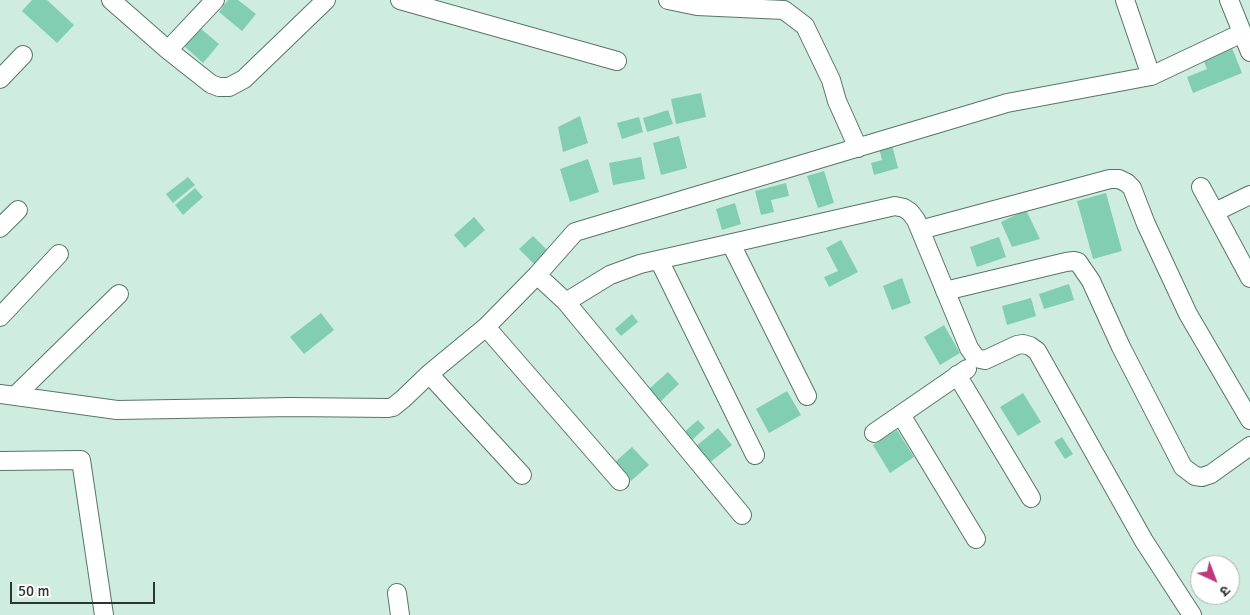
<!DOCTYPE html>
<html>
<head>
<meta charset="utf-8">
<style>
  body { margin:0 }
  #map { position:relative; width:1250px; height:615px; overflow:hidden; background:#ceece0; font-family:Signika,"Noto Sans Devanagari",sans-serif }
  canvas { display:block }
  .north { position:absolute; left:1190px; top:555px; width:50px; height:50px; box-sizing:border-box; background:#fff; border:1px solid #aaafad; border-radius:50%; rotate:137deg; font-size:14px; font-weight:700; line-height:20px; text-align:center; color:#2a3631 }
  .north::after { content:''; display:block; margin:auto; width:18px; height:22px; background:#be3a7d; clip-path:polygon(50% 0,100% 100%,50% 72%,0 100%) }
  .scale { position:absolute; left:10px; top:582px; width:145px; height:22px; box-sizing:border-box; border:2px solid #2a3631; border-top:0; padding-left:6px; font-size:15px; line-height:18px; white-space:nowrap; color:#2a3631; -webkit-text-stroke:4px #fff; paint-order:stroke }
</style>
</head>
<body>
<div id="map">
<canvas width="1250" height="615"></canvas>
<div class="north">उ</div>
<div class="scale">50 m</div>
</div>
<script>
const context = document.querySelector('canvas').getContext('2d');
context.lineJoin = 'round';
function fill(path, color) {
  context.fillStyle = color;
  context.fill(path, 'evenodd');
}
function toPath(rows) {
  const path = new Path2D();
  for (const r of rows) {
    path.moveTo(r[0], r[1]);
    for (let i = 2; i < r.length; i += 2) path.lineTo(r[i], r[i + 1]);
  }
  return path;
}
function stroke(path, color, width, dash) {
  context.strokeStyle = color;
  context.lineWidth = width;
  context.lineCap = dash ? 'butt' : 'round';
  context.setLineDash(dash || []);
  context.stroke(path);
}
const building = toPath([
  [32,0,47,0,74,25,57,43,22,11],
  [228,0,238,0,256,14,242,31,219,12],
  [200,28,219,44,203,63,184,46],
  [1232,48,1242,73,1193,93,1187,77,1207,69,1203,59],
  [701,93,706,117,676,124,671,99],
  [668,110,673,124,647,132,643,118],
  [580,116,588,143,563,152,558,127],
  [639,117,643,132,622,139,617,123],
  [679,136,687,168,661,175,653,143],
  [891,141,898,168,874,175,871,163,882,160,878,144],
  [641,157,645,179,613,185,609,163],
  [588,159,599,192,570,202,560,169],
  [824,171,834,203,818,208,807,176],
  [188,177,195,185,173,203,166,194],
  [786,183,789,196,771,200,774,212,761,215,755,191],
  [195,188,203,197,183,215,175,205],
  [1106,193,1122,251,1093,259,1077,201],
  [735,203,741,224,722,230,716,209],
  [1026,210,1040,239,1012,247,1001,222],
  [474,217,485,230,465,248,454,235],
  [533,236,550,253,537,267,519,249],
  [999,237,1006,257,977,267,970,247],
  [841,240,858,272,829,287,824,277,838,271,826,248],
  [902,278,911,303,892,310,883,286],
  [1069,284,1074,300,1044,309,1039,294],
  [1031,298,1036,316,1007,325,1002,306],
  [321,313,334,330,304,354,290,337],
  [632,314,638,322,621,336,615,329],
  [944,325,960,353,940,365,924,337],
  [668,372,679,384,660,402,649,389],
  [787,391,801,415,769,433,756,409],
  [1023,393,1041,422,1018,436,1000,407],
  [698,420,705,428,689,443,682,434],
  [718,428,732,445,708,464,694,448],
  [897,430,914,457,890,473,873,445],
  [1062,437,1073,454,1065,459,1054,442],
  [632,447,649,465,631,481,615,462]
]);
const street = toPath([
  [111,0,168,50,211,84,219,87,229,87,244,79,326,0],
  [400,0,617,61],
  [668,0,697,6,784,10,805,26,831,80,837,101,858,148],
  [1125,0,1151,76],
  [1229,0,1250,52],
  [168,50,215,0],
  [0,79,23,55],
  [1201,187,1250,278],
  [1215,212,1250,195],
  [0,228,18,210],
  [920,230,1110,179,1119,179,1127,183,1132,188,1146,224,1188,314,1250,420],
  [731,244,807,396],
  [659,260,755,455],
  [537,275,575,232,1007,103,1151,76,1242,33],
  [945,291,1066,262,1074,261,1078,262,1091,281,1121,347,1183,467,1195,476,1202,477,1211,474,1250,446],
  [566,302,742,515],
  [0,317,59,254],
  [486,327,620,481],
  [429,374,522,475],
  [957,375,1031,498],
  [0,394,117,410,291,407,388,408,393,407,403,399,429,374,486,327,537,275,566,302,610,275,640,264,895,206,904,208,910,212,916,220,969,348,976,358,985,360,1017,345,1023,344,1030,346,1037,351,1144,541,1192,615],
  [15,396,119,294],
  [901,415,976,539],
  [874,433,967,369],
  [0,461,81,460,104,615],
  [397,593,400,615]
]);
fill(building, '#82ceb2');
stroke(street, '#59756a', 20);
stroke(street, '#fff', 18);
</script>
</body>
</html>
